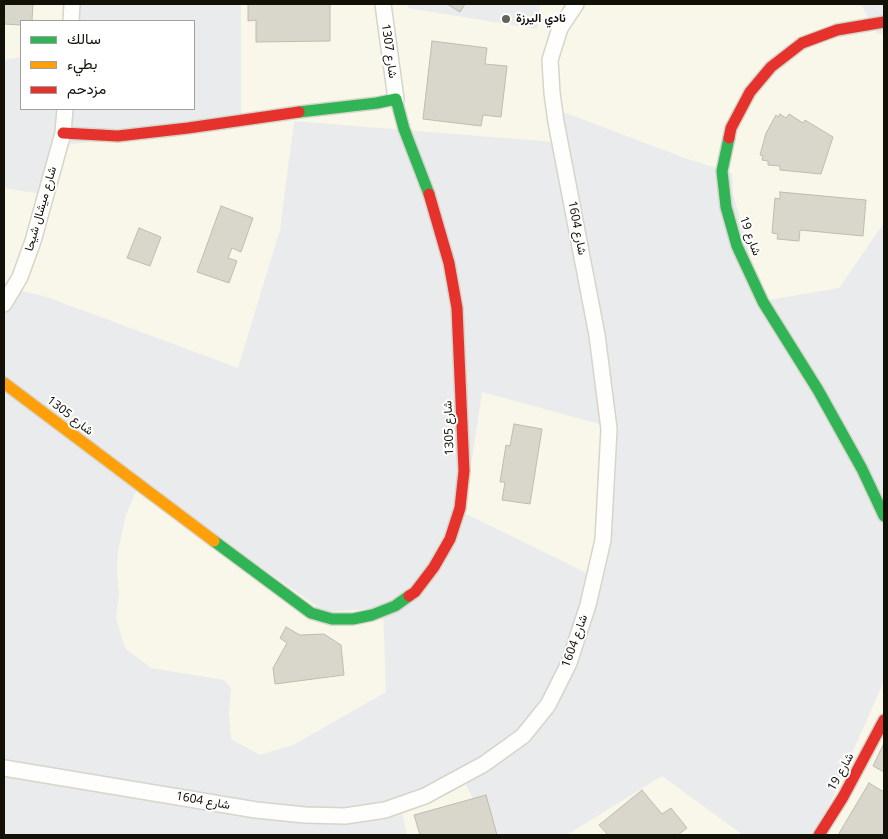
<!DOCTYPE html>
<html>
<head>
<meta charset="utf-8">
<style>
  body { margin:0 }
  #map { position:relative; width:888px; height:839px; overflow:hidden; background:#f9f7e9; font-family:"Noto Sans",Vazirmatn,sans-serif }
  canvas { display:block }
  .frame { position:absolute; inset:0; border:5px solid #121108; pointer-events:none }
  .legend { position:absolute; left:20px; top:20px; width:175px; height:90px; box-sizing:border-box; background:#fff; border:1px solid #a0a09c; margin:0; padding:6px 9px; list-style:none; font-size:15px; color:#121108 }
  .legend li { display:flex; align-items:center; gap:10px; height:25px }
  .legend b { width:25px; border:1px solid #a0a09c }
</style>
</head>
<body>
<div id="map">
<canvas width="888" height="839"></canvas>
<div class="frame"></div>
<ul class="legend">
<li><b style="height:6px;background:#30b455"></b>سالك</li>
<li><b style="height:6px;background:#ff9f0a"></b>بطيء</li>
<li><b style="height:6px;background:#e5322d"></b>مزدحم</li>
</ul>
</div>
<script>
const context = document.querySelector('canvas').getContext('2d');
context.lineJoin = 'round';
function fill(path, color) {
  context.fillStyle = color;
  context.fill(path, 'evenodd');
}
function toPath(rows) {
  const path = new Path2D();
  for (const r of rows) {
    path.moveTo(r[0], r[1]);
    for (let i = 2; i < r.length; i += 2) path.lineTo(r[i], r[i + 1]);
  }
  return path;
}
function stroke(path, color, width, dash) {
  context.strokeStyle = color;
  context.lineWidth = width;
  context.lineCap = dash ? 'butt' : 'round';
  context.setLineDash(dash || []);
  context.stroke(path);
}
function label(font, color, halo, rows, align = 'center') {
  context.font = font + ' "Noto Sans",Vazirmatn,sans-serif';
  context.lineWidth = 4;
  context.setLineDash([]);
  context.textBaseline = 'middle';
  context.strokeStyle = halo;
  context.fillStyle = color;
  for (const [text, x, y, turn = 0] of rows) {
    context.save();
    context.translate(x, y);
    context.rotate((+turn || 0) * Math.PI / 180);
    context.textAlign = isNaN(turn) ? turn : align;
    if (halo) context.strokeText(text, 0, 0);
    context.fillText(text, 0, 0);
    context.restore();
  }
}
const green = toPath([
  [72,4,241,4,241,121,67,145,54,196,4,188,4,60,21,57,21,109,194,109,194,21,68,21],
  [407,4,540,4,537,29,408,8],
  [861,4,884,4,884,33,877,34],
  [555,109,682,157,732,173,733,193,762,301,839,288,884,223,884,681,816,835,743,835,662,776,567,835,494,835,463,780,400,803,407,835,4,835,4,287,44,296,238,368,280,230,294,121,554,142],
  [482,392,603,425,593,576,464,513],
  [140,482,325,612,383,608,386,692,295,744,260,755,231,739,229,712,231,688,224,680,151,668,125,648,116,618,119,594,117,572,118,551,126,515]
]);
const building = toPath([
  [4,4,33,4,32,21,21,21,21,25,4,24,4,4],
  [248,4,330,4,330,41,256,42,256,20,248,21,248,4],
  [447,4,465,4,460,12,447,4],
  [432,41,487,48,485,64,507,66,501,117,483,115,481,126,423,119,432,41],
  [780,114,786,118,789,114,803,123,805,120,833,137,821,174,780,170,780,166,768,165,768,161,762,160,763,156,760,155,766,133,776,115,778,117,780,114],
  [780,192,866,200,863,236,800,230,799,241,777,239,778,234,772,233,775,198,780,199,780,192],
  [221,206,253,218,241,252,232,248,228,258,237,261,229,283,197,272,221,206],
  [139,228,161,237,150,266,127,258,139,228],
  [514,424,542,429,530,504,502,500,505,482,500,482,506,445,510,446,514,424],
  [286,627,300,635,324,634,341,645,344,675,275,684,273,668,287,643,280,638,286,627],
  [884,743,884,772,873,766,884,743],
  [869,783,884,792,884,835,838,835,869,783],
  [642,790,662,814,671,808,687,828,678,835,608,835,599,825,642,790],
  [486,795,497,835,420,835,414,815,486,795]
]);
const street = toPath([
  [383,4,396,99],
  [71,21,72,4],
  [4,304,20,277,33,241,63,133,65,109],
  [4,768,256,810,305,815,345,816,385,810,425,796,484,764,523,736,548,705,569,663,588,605,603,540,609,429,597,335,556,122,552,93,550,60,560,28,576,4]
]);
const fast = toPath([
  [299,112,377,103,396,99,404,129,429,194],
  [729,138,722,171,726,207,737,246,763,302,818,390,862,469,884,516],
  [214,541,311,613,332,619,353,619,372,615,395,606,409,596]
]);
const slow = toPath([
  [4,383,214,541]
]);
const jam = toPath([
  [63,133,118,136,188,128,299,112],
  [729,138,731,128,750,92,771,67,802,43,837,30,884,22],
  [409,596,415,592,434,567,450,539,460,508,464,471,457,308,449,263,429,194],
  [819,835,843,797,884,720]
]);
const markers = [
  [506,19,5,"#636257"]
];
const poiNames = [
  ["نادي اليرزة",516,19]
];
const streetNames = [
  ["شارع 1307",389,51,82],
  ["شارع ميشال شيحا",41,209,-74],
  ["شارع 1604",577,228,79],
  ["شارع 19",750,236,70],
  ["شارع 1305",70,416,38],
  ["شارع 1305",449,428,-92],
  ["شارع 1604",575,641,-70],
  ["شارع 19",841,772,-61],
  ["شارع 1604",203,801,10]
];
fill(green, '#eaebed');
fill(building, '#d9d7cc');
stroke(building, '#bebcb1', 1);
stroke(street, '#d6d5c9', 18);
stroke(fast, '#d6d5c9', 14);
stroke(slow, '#d6d5c9', 14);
stroke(jam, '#d6d5c9', 14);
stroke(street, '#fefefc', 15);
stroke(fast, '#30b455', 11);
stroke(slow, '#ff9f0a', 11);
stroke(jam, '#e5322d', 11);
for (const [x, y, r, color] of markers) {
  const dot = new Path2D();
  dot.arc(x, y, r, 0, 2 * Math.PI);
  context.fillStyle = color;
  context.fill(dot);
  stroke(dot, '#fff', 2);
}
label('bold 12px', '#121108', '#fff', poiNames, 'left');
label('12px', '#121108', '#fff', streetNames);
</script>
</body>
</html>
